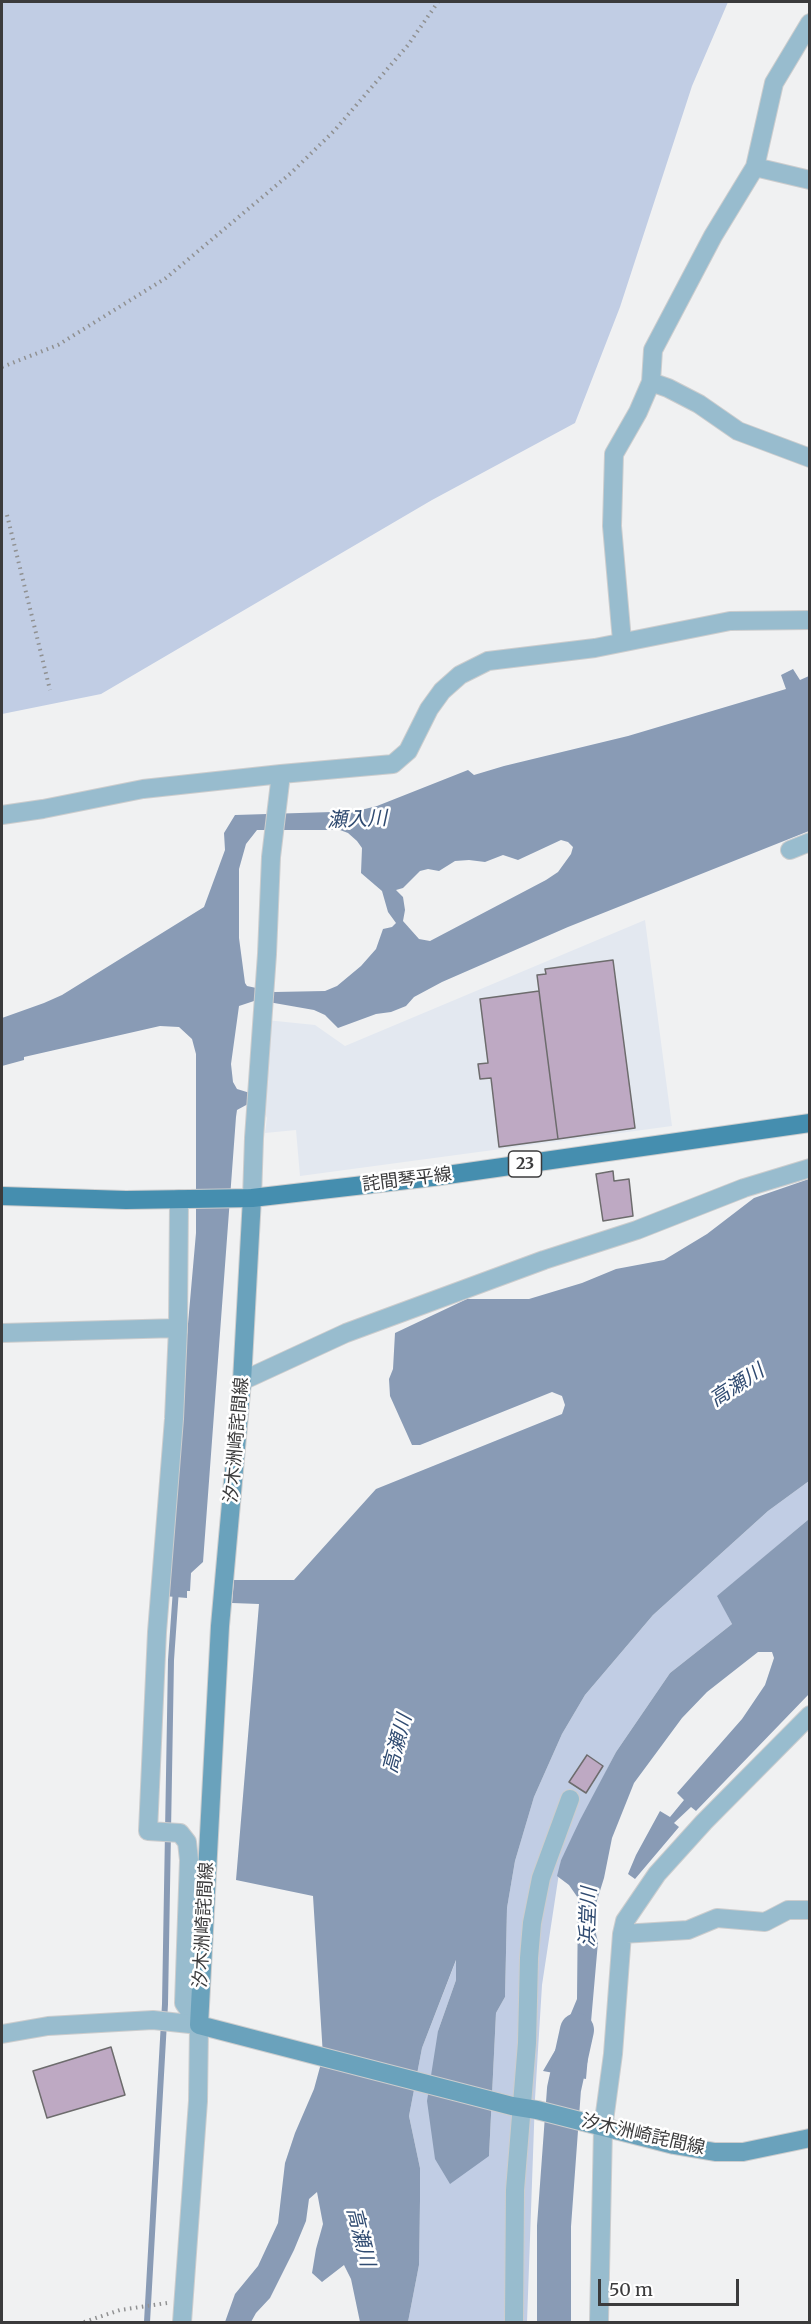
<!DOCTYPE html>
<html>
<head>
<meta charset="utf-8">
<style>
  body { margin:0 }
  #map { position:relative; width:811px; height:2324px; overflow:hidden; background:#f0f1f2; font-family:Merriweather,serif }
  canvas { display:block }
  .frame { position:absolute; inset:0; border:3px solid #3b3b3c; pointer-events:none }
  .scale { position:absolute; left:598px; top:2279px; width:141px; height:27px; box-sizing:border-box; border:3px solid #3b3b3c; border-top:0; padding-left:8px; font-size:18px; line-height:21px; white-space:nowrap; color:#3b3b3c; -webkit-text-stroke:4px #fff; paint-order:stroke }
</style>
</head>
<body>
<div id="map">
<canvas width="811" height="2324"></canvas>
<div class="frame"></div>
<div class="scale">50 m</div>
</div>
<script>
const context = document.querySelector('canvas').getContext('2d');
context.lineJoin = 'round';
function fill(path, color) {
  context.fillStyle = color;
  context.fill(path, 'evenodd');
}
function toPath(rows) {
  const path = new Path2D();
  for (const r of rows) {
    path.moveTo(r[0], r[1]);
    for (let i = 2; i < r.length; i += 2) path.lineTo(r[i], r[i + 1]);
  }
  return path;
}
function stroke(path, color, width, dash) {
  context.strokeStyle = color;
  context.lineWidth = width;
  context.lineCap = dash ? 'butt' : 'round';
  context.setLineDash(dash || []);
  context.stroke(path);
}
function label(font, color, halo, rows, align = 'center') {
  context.font = font + ' Merriweather,"Noto Sans JP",serif';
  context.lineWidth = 5;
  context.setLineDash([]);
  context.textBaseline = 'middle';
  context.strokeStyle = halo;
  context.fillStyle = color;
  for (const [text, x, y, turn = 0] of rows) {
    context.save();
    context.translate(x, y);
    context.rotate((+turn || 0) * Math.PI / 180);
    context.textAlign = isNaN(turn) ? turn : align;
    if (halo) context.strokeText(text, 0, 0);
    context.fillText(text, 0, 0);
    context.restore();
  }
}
const built = toPath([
  [645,920,672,1126,300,1176,296,1130,265,1133,267,1118,261,1107,266,1020,315,1025,345,1046]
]);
const green = toPath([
  [2,2,728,2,692,86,620,307,575,423,432,500,101,694,2,714],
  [809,1481,809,1519,718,1596,732,1624,670,1673,616,1752,561,1860,542,1985,535,2099,527,2322,408,2322,419,2265,420,2168,409,2116,422,2048,457,1958,456,1980,438,2031,489,2156,496,2013,505,1997,507,1908,515,1861,534,1797,562,1734,585,1695,653,1615,768,1511]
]);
const water = toPath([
  [793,669,800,680,809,676,809,831,568,927,442,982,414,997,406,1006,391,1012,376,1014,338,1028,325,1015,314,1010,257,1000,239,1006,231,1064,233,1082,237,1089,250,1093,248,1104,237,1110,236,1117,203,1562,191,1573,190,1591,187,1591,187,1598,164,1596,196,1233,196,1054,192,1039,179,1027,160,1026,24,1057,24,1060,2,1066,2,1018,44,1003,62,995,204,907,225,850,224,833,235,815,332,812,337,816,377,806,468,770,474,775,504,766,628,736,786,689,781,675],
  [257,830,340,830,348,833,357,841,362,848,361,873,382,891,388,912,396,923,392,927,383,929,376,949,361,966,337,986,325,991,275,992,247,986,245,983,239,938,239,869,246,844],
  [561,840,568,842,573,847,571,854,558,872,546,880,430,941,419,939,403,921,405,910,403,897,396,890,403,888,420,871,428,869,439,871,455,861,469,860,485,862,503,855,518,860],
  [809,1179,809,1481,768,1511,653,1615,585,1695,562,1734,534,1797,515,1861,507,1908,505,1997,496,2013,489,2156,450,2184,435,2159,427,2101,438,2031,456,1980,456,1960,422,2048,409,2116,420,2168,420,2200,419,2265,408,2322,360,2322,351,2279,344,2265,322,2282,312,2273,316,2249,323,2224,317,2192,309,2199,306,2221,294,2250,270,2298,256,2313,251,2322,225,2322,235,2294,258,2266,278,2223,285,2163,295,2133,314,2089,323,2056,313,1896,236,1880,259,1604,232,1603,234,1580,294,1580,376,1489,562,1414,565,1405,562,1396,552,1392,420,1445,412,1445,390,1396,389,1379,393,1369,395,1333,467,1299,529,1299,582,1283,616,1269,664,1260,707,1234,754,1198],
  [809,1519,809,1694,696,1811,691,1807,674,1823,679,1827,635,1879,628,1874,636,1855,660,1811,670,1817,684,1800,677,1793,742,1719,765,1685,774,1658,772,1652,758,1652,707,1692,682,1718,634,1783,612,1838,604,1878,594,1910,594,1926,598,1942,586,2079,543,2071,557,2047,577,1999,578,1898,569,1885,557,1876,561,1860,580,1820,616,1752,670,1673,732,1624,717,1596]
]);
const stream = toPath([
  [147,2322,165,2004,171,1660,176,1589]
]);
const river = toPath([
  [554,2322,554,2226,564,2089,577,2030]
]);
const building = toPath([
  [613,960,635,1128,558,1139,537,975,546,974,545,969,613,960],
  [539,991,558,1139,499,1147,491,1078,480,1079,478,1064,488,1063,480,999,539,991],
  [613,1171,614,1181,629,1179,633,1216,603,1221,596,1174,613,1171],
  [587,1755,603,1766,586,1793,569,1782,587,1755],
  [111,2047,125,2095,47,2118,33,2071,111,2047]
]);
const path = toPath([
  [2,367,58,345,166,278,291,173,334,131,408,45,438,2],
  [7,515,50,690],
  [84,2322,120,2310,167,2303]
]);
const minor = toPath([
  [755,167,810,180],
  [651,382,668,388,699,404,738,431,810,458],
  [622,641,612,526,614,454,638,412,651,382,653,350,713,236,755,167,774,83,810,23],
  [2,815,43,809,143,789,281,774,393,764,408,751,429,709,442,691,460,675,488,661,595,648,730,621,810,620],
  [790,850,810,842],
  [252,1198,254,1138,267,954,271,857,281,774],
  [178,1328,174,1419,157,1632,148,1831,180,1833,187,1842,189,1860,184,2003,199,2025,198,2101,182,2322],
  [2,1333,178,1328,179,1199],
  [242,1381,346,1333,544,1260,637,1230,744,1188,810,1168],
  [622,1934,625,1921,657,1874,704,1822,810,1715],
  [603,2128,613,2054,622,1934,688,1930,717,1918,765,1922,788,1910,810,1910],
  [514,2322,515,2190,527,2043,529,1958,532,1923,541,1878,570,1799]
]);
const tertiary = toPath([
  [2,2034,48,2026,153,2020,199,2025],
  [599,2322,603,2128]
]);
const secondary = toPath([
  [252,1198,242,1381,220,1626,199,2025,512,2106,537,2110,674,2145,715,2152,743,2152,810,2138]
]);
const primary = toPath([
  [2,1196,126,1200,252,1198,433,1177,810,1123]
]);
const shields = [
  [525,1164,33]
];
const shieldNames = [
  ["23",525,1164]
];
const streetNames = [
  ["詫間琴平線",407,1180,-7],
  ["汐木洲崎詫間線",237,1440,-85],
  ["汐木洲崎詫間線",204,1925,-87],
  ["汐木洲崎詫間線",643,2135,13]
];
const waterNames = [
  ["瀬入川",357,820,-2],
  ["高瀬川",737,1386,-33],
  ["高瀬川",398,1744,-75],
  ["浜堂川",589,1917,-88],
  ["高瀬川",360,2237,76]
];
fill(built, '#e3e8f0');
fill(green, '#c1cde4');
fill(water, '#899bb5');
stroke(stream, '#899bb5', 6);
stroke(river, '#899bb5', 34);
fill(building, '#bea9c3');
stroke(building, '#6d6c6d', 1.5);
stroke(minor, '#cccdce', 20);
stroke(tertiary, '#cccdce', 20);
stroke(secondary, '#cccdce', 20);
stroke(primary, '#cccdce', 20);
stroke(path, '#909192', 4, [1.5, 4.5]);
stroke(minor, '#98bcce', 18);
stroke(tertiary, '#98bcce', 18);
stroke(secondary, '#6aa2bc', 18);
stroke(primary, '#458eaf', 18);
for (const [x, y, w] of shields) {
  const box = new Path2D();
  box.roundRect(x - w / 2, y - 13, w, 26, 4.5);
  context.fillStyle = '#fff';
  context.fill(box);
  stroke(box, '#3b3b3c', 1.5);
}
label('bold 16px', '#3b3b3c', null, shieldNames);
label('18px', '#3b3b3c', '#fff', streetNames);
label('italic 20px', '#304b71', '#fff', waterNames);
</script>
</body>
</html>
